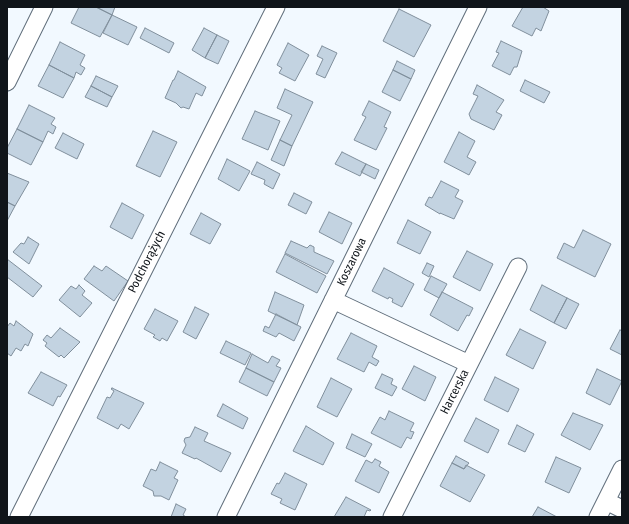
<!DOCTYPE html>
<html>
<head>
<meta charset="utf-8">
<style>
  body { margin:0 }
  #map { position:relative; width:629px; height:524px; overflow:hidden; background:#f2f9ff; font-family:"Fira Sans Condensed",sans-serif }
  canvas { display:block }
  .frame { position:absolute; inset:0; border:8px solid #10151a; pointer-events:none }
</style>
</head>
<body>
<div id="map">
<canvas width="629" height="524"></canvas>
<div class="frame"></div>
</div>
<script>
const context = document.querySelector('canvas').getContext('2d');
context.lineJoin = 'round';
function fill(path, color) {
  context.fillStyle = color;
  context.fill(path, 'evenodd');
}
function toPath(rows) {
  const path = new Path2D();
  for (const r of rows) {
    path.moveTo(r[0], r[1]);
    for (let i = 2; i < r.length; i += 2) path.lineTo(r[i], r[i + 1]);
  }
  return path;
}
function stroke(path, color, width, dash) {
  context.strokeStyle = color;
  context.lineWidth = width;
  context.lineCap = dash ? 'butt' : 'round';
  context.setLineDash(dash || []);
  context.stroke(path);
}
function label(font, color, halo, rows, align = 'center') {
  context.font = font + ' "Fira Sans Condensed",sans-serif';
  context.lineWidth = 3;
  context.setLineDash([]);
  context.textBaseline = 'middle';
  context.strokeStyle = halo;
  context.fillStyle = color;
  for (const [text, x, y, turn = 0] of rows) {
    context.save();
    context.translate(x, y);
    context.rotate((+turn || 0) * Math.PI / 180);
    context.textAlign = isNaN(turn) ? turn : align;
    if (halo) context.strokeText(text, 0, 0);
    context.fillText(text, 0, 0);
    context.restore();
  }
}
const building = toPath([
  [79,7,96,7,112,15,100,37,71,23,79,7],
  [96,7,115,7,112,15,96,7],
  [523,7,543,7,549,11,541,31,536,28,532,36,512,26,523,7],
  [399,9,431,25,414,57,383,41,399,9],
  [112,15,137,27,128,45,103,33,112,15],
  [145,28,174,43,169,53,140,38,145,28],
  [204,28,217,35,205,58,192,50,204,28],
  [217,35,229,41,218,64,205,58,217,35],
  [501,41,522,51,517,67,514,67,510,75,492,66,499,53,496,52,501,41],
  [60,42,85,55,80,65,85,68,81,75,76,72,74,78,49,65,60,42],
  [288,43,309,55,295,81,279,73,282,68,277,65,288,43],
  [322,46,337,53,325,78,316,74,323,59,317,56,322,46],
  [397,61,415,70,411,79,393,70,397,61],
  [49,65,74,78,63,98,38,86,49,65],
  [393,70,411,79,400,101,382,92,393,70],
  [178,71,206,87,202,96,196,93,189,109,183,107,181,108,176,103,165,98,173,80,174,80,178,71],
  [96,76,118,86,112,97,91,86,96,76],
  [525,80,550,92,544,103,520,91,525,80],
  [477,85,504,100,496,112,502,115,494,130,471,119,469,114,478,96,473,94,477,85],
  [91,86,112,97,107,107,85,97,91,86],
  [285,89,313,102,292,146,280,140,292,115,277,108,285,89],
  [369,101,391,112,384,127,387,128,376,150,354,140,366,117,362,115,369,101],
  [29,105,55,118,51,124,56,127,53,134,48,131,43,142,17,129,29,105],
  [255,111,280,121,268,150,242,139,255,111],
  [17,129,43,142,31,165,7,153,7,148,17,129],
  [153,131,177,142,160,177,136,166,153,131],
  [459,132,475,141,467,157,476,162,469,175,444,162,459,132],
  [63,133,84,144,77,159,55,148,63,133],
  [280,140,292,146,284,166,271,160,280,140],
  [342,152,366,164,360,176,335,164,342,152],
  [227,159,250,171,239,191,218,179,227,159],
  [257,162,280,174,273,189,264,184,265,180,251,174,257,162],
  [366,164,379,170,375,179,361,172,366,164],
  [7,173,29,182,15,206,7,202,7,173],
  [441,181,459,190,455,197,463,201,454,219,440,213,440,214,425,205,429,197,432,198,441,181],
  [294,193,312,202,306,214,288,205,294,193],
  [7,202,15,206,7,221,7,202],
  [122,203,144,215,132,239,110,227,122,203],
  [329,212,352,223,342,244,319,232,329,212],
  [201,213,221,224,210,244,190,234,201,213],
  [408,220,431,232,420,254,397,243,408,220],
  [583,230,611,244,595,277,557,258,564,243,574,248,583,230],
  [28,237,39,244,29,264,13,252,21,243,24,244,28,237],
  [291,241,307,248,310,245,314,247,314,252,334,261,327,274,285,253,291,241],
  [467,251,493,264,480,291,453,277,467,251],
  [285,254,326,276,317,293,276,272,285,254],
  [7,259,42,286,33,297,7,277,7,259],
  [427,263,434,266,429,277,422,273,427,263],
  [94,266,102,271,106,266,128,281,114,301,84,279,94,266],
  [384,268,414,284,402,307,392,302,393,299,389,297,388,299,372,291,384,268],
  [431,276,447,284,439,298,424,290,431,276],
  [79,285,85,291,82,295,92,303,80,317,59,300,71,286,76,289,79,285],
  [542,285,567,298,554,323,530,310,542,285],
  [275,292,304,305,297,325,268,311,275,292],
  [442,292,473,308,469,316,467,315,458,331,430,315,442,292],
  [567,298,579,304,566,329,554,323,567,298],
  [195,307,209,314,196,339,183,332,195,307],
  [155,309,178,321,167,341,162,338,160,341,153,337,155,335,144,329,155,309],
  [276,314,301,327,294,341,279,333,276,337,263,331,265,326,269,328,276,314],
  [16,321,33,334,28,346,25,344,21,351,16,348,11,356,7,353,7,327,10,323,14,326,16,321],
  [60,328,80,342,64,358,61,355,59,357,45,346,47,343,43,340,47,335,51,338,60,328],
  [520,329,546,342,533,369,506,355,520,329],
  [620,330,622,331,622,355,610,349,620,330],
  [351,333,377,346,372,357,379,361,376,366,369,362,364,372,337,359,351,333],
  [226,341,251,353,245,365,220,353,226,341],
  [252,354,268,363,272,356,280,360,276,366,281,368,274,382,246,368,252,354],
  [414,366,436,377,425,401,402,389,414,366],
  [246,368,274,382,267,396,239,382,246,368],
  [597,369,622,381,610,405,586,393,597,369],
  [41,372,67,385,60,397,58,396,53,406,28,393,41,372],
  [382,374,393,379,391,384,397,387,392,396,375,388,382,374],
  [495,377,519,389,508,412,484,400,495,377],
  [331,378,352,389,337,417,317,407,331,378],
  [112,388,144,403,129,429,121,424,118,429,97,418,107,397,110,398,114,391,111,389,112,388],
  [223,404,248,418,243,429,217,416,223,404],
  [389,411,414,423,410,431,414,432,411,439,407,437,401,448,371,433,380,417,385,420,389,411],
  [573,413,603,425,590,450,561,435,573,413],
  [476,418,499,430,488,453,464,441,476,418],
  [517,425,534,434,525,452,508,444,517,425],
  [306,426,334,443,323,465,293,451,306,426],
  [195,427,208,433,204,441,231,453,221,472,196,458,195,459,182,453,186,445,184,441,185,438,190,437,195,427],
  [352,434,372,444,365,457,346,448,352,434],
  [456,456,469,463,464,469,452,463,456,456],
  [556,457,581,468,569,493,545,482,556,457],
  [375,459,381,462,379,466,389,472,379,493,355,481,366,460,372,463,375,459],
  [160,462,178,471,174,478,178,480,169,500,161,496,154,496,153,491,143,486,151,469,156,471,160,462],
  [452,463,464,469,466,465,485,475,470,502,440,486,452,463],
  [285,473,307,484,295,510,280,503,282,499,271,494,277,483,279,484,285,473],
  [346,497,371,510,370,511,367,510,364,517,334,517,346,497],
  [176,504,186,509,183,515,186,517,171,517,176,504],
  [538,507,557,517,532,517,538,507]
]);
const minor = toPath([
  [7,82,44,7],
  [333,300,469,364],
  [606,501,622,509],
  [19,517,276,7],
  [226,517,478,7],
  [392,517,518,267],
  [598,517,622,469]
]);
const streetNames = [
  ["Podchorążych",147,262,-63],
  ["Koszarowa",352,262,-64],
  ["Harcerska",455,392,-63]
];
fill(building, '#c3d3e1');
stroke(building, '#808f9c', 1);
stroke(minor, '#606e7b', 19);
stroke(minor, '#fff', 17);
label('12px', '#10151a', '#fff', streetNames);
</script>
</body>
</html>
